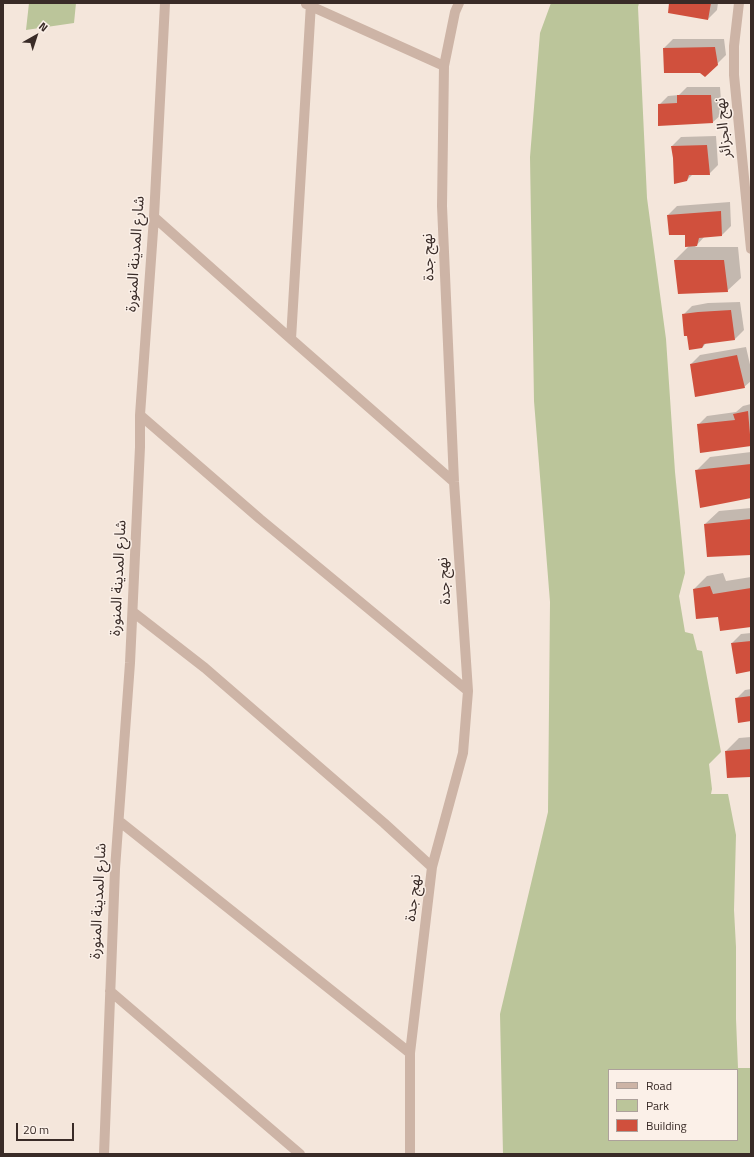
<!DOCTYPE html>
<html>
<head>
<meta charset="utf-8">
<style>
  body { margin:0 }
  #map { position:relative; width:754px; height:1157px; overflow:hidden; background:#f4e6db; font-family:"Titillium Web",sans-serif }
  canvas { display:block }
  .frame { position:absolute; inset:0; border:4px solid #392b27; pointer-events:none }
  .legend { position:absolute; left:608px; top:1069px; width:130px; height:72px; box-sizing:border-box; background:#fbf0e8; border:1px solid #ada19b; margin:0; padding:5px 7px; list-style:none; font-size:12px; color:#392b27 }
  .legend li { display:flex; align-items:center; gap:8px; height:20px }
  .legend b { width:20px; border:1px solid #ada19b }
  .north { position:absolute; left:16px; top:16px; width:40px; height:40px; -webkit-text-stroke:3px #fbf0e8; paint-order:stroke; rotate:39deg; font-size:11px; font-weight:700; line-height:16px; text-align:center; color:#392b27 }
  .north::after { content:''; display:block; margin:auto; width:14px; height:18px; background:#392b27; clip-path:polygon(50% 0,100% 100%,50% 72%,0 100%) }
  .scale { position:absolute; left:16px; top:1123px; width:58px; height:18px; box-sizing:border-box; border:2px solid #392b27; border-top:0; padding-left:5px; font-size:12px; line-height:14px; white-space:nowrap; color:#392b27; -webkit-text-stroke:3px #fbf0e8; paint-order:stroke }
</style>
</head>
<body>
<div id="map">
<canvas width="754" height="1157"></canvas>
<div class="frame"></div>
<ul class="legend">
<li><b style="height:5px;background:#cdb4a6"></b>Road</li>
<li><b style="height:11px;background:#bbc59a"></b>Park</li>
<li><b style="height:11px;background:#d0503d"></b>Building</li>
</ul>
<div class="north">N</div>
<div class="scale">20 m</div>
</div>
<script>
const context = document.querySelector('canvas').getContext('2d');
context.lineJoin = 'round';
function fill(path, color) {
  context.fillStyle = color;
  context.fill(path, 'evenodd');
}
function toPath(rows) {
  const path = new Path2D();
  for (const r of rows) {
    path.moveTo(r[0], r[1]);
    for (let i = 2; i < r.length; i += 2) path.lineTo(r[i], r[i + 1]);
  }
  return path;
}
function stroke(path, color, width, dash) {
  context.strokeStyle = color;
  context.lineWidth = width;
  context.lineCap = dash ? 'butt' : 'round';
  context.setLineDash(dash || []);
  context.stroke(path);
}
function label(font, color, halo, rows, align = 'center') {
  context.font = font + ' "Titillium Web","Noto Sans Arabic",sans-serif';
  context.lineWidth = 3;
  context.setLineDash([]);
  context.textBaseline = 'middle';
  context.strokeStyle = halo;
  context.fillStyle = color;
  for (const [text, x, y, turn = 0] of rows) {
    context.save();
    context.translate(x, y);
    context.rotate((+turn || 0) * Math.PI / 180);
    context.textAlign = isNaN(turn) ? turn : align;
    if (halo) context.strokeText(text, 0, 0);
    context.fillText(text, 0, 0);
    context.restore();
  }
}
const green = toPath([
  [29,3,76,3,74,23,26,30],
  [551,3,639,3,638,7,647,198,666,339,675,472,685,573,679,596,685,632,693,634,697,650,702,651,721,752,709,764,712,789,711,794,728,794,736,835,734,910,736,947,736,1019,738,1068,751,1068,751,1154,503,1154,500,1014,548,812,550,602,534,401,530,157,540,33],
  [609,1070,737,1070,737,1140,609,1140]
]);
const shadow = toPath([
  [670,3,718,3,717,10,708,19],
  [673,39,724,39,726,55,705,76,664,48],
  [687,87,720,87,722,114,713,122,659,105,668,96,679,95],
  [716,136,718,165,709,174,693,174,687,180,672,146,681,137],
  [730,202,731,226,722,235,705,236,695,247,738,247,741,278,727,291,675,260,690,245,686,234,668,215,677,206],
  [740,302,744,330,735,339,707,342,702,348,683,315,692,306,708,303],
  [746,347,751,369,751,381,744,387,691,364,700,355],
  [751,404,751,445,701,452,698,425,707,416,736,412,743,406],
  [751,452,751,497,697,470,710,457],
  [751,508,751,554,705,524,719,511],
  [723,573,726,581,751,577,751,626,719,615,694,589,707,576],
  [751,633,751,670,732,643,741,634],
  [751,689,751,720,736,699,745,690],
  [751,737,751,776,726,751,739,738]
]);
const building = toPath([
  [669,3,711,3,708,20,668,13],
  [715,47,718,65,705,77,700,73,664,73,663,48],
  [677,95,711,95,713,123,658,126,658,104,677,103],
  [707,145,710,175,689,175,687,181,674,184,673,158,671,146],
  [721,211,722,236,699,238,697,246,685,247,685,235,669,235,667,215],
  [674,260,724,260,728,292,678,294],
  [731,310,735,340,704,344,702,348,689,350,687,336,684,336,682,314,698,312],
  [737,355,745,388,695,397,690,364],
  [748,411,751,446,700,453,697,424,735,420,733,414],
  [751,464,751,498,700,508,695,470],
  [751,519,751,555,707,557,704,524],
  [710,586,713,594,751,588,751,627,720,631,718,617,696,619,693,589],
  [751,641,751,671,736,674,731,643],
  [751,696,751,721,738,723,735,698],
  [751,749,751,777,727,778,725,751]
]);
const minor = toPath([
  [739,3,734,46,734,75,751,249],
  [306,4,444,66],
  [154,217,291,339,454,482],
  [291,339,311,3],
  [140,415,260,519,468,691],
  [133,612,205,668,384,823,432,867],
  [119,821,410,1053],
  [110,991,300,1154],
  [104,1154,115,869,130,663,140,447,140,415,154,217,165,3],
  [410,1154,410,1053,432,867,463,753,468,691,454,482,442,206,444,66,455,12,459,3]
]);
const streetNames = [
  ["نهج الجزائر",724,128,-96],
  ["شارع المدينة المنورة",136,254,-86],
  ["نهج جدة",429,257,-92],
  ["شارع المدينة المنورة",119,578,-87],
  ["نهج جدة",445,581,-94],
  ["نهج جدة",414,898,-83],
  ["شارع المدينة المنورة",99,901,-87]
];
fill(green, '#bbc59a');
fill(shadow, '#0003');
fill(building, '#d0503d');
stroke(minor, '#cdb4a6', 10);
label('15px', '#392b27', '#fbf0e8', streetNames);
</script>
</body>
</html>
